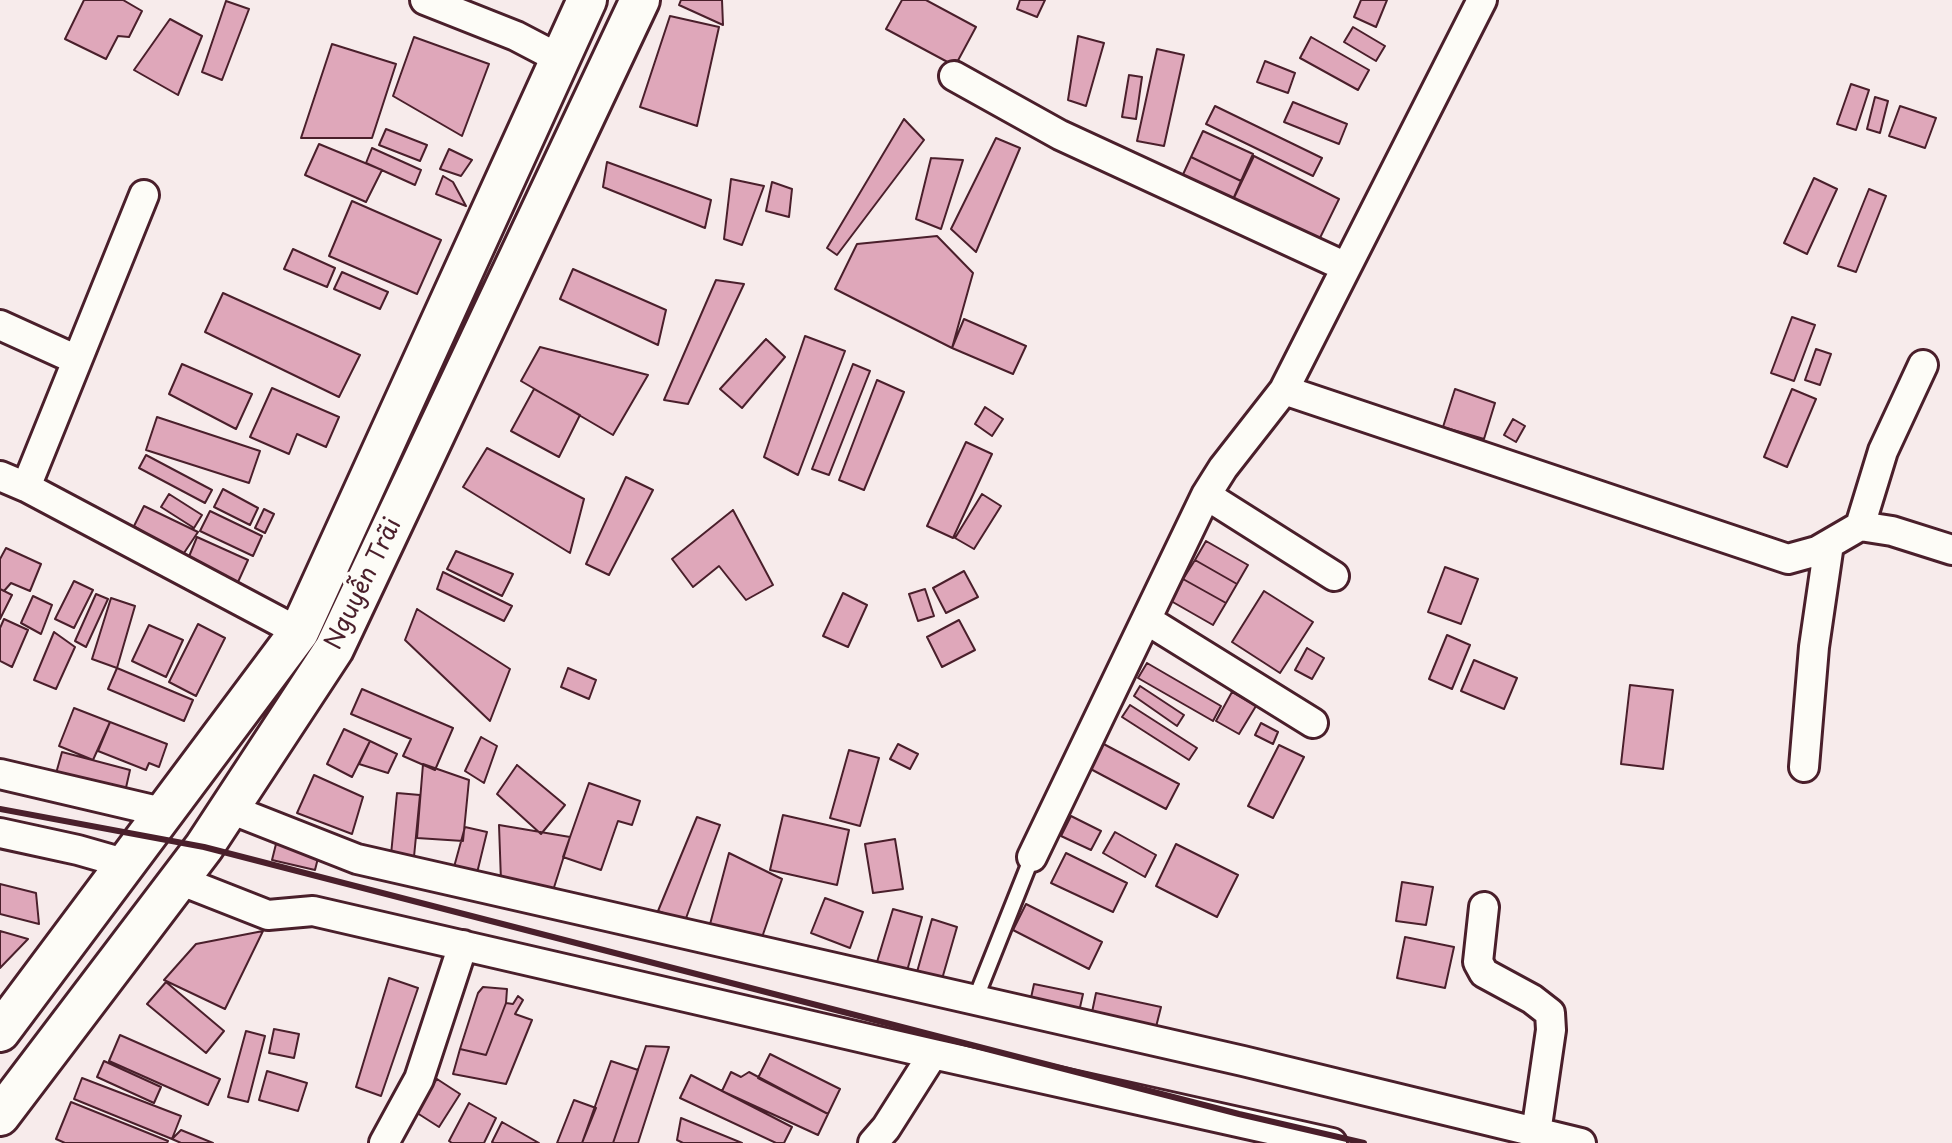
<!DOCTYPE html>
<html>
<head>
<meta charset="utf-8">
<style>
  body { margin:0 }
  canvas { display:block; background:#f7ebeb }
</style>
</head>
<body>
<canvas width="1952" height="1143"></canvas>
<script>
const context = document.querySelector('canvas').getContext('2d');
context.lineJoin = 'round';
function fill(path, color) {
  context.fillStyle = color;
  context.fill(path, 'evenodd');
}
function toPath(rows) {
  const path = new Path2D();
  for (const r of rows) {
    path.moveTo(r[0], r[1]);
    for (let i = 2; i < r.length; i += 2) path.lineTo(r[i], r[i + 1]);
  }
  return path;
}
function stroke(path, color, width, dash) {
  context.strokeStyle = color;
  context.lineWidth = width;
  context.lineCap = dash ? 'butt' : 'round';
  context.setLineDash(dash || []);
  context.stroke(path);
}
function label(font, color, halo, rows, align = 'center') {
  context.font = font + ' "Playpen Sans",sans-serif';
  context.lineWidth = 7;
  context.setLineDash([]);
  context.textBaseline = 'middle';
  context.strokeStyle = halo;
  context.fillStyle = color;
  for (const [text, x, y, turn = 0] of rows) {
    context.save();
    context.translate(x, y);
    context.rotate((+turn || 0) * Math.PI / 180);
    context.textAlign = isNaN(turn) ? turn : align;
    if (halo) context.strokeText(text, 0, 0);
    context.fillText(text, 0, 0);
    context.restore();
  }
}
const building = toPath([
  [84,0,123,0,142,11,129,37,118,36,106,59,65,39,84,0],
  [681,0,722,0,723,25,679,5,681,0],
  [902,0,926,0,976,27,955,66,886,29,902,0],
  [1020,0,1045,0,1037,17,1017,9,1020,0],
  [1361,0,1387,0,1376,27,1354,17,1361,0],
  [226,1,249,9,222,80,202,72,226,1],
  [670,16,719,27,697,126,640,107,670,16],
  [170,19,202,36,178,95,134,70,170,19],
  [1353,27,1385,46,1376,61,1344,42,1353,27],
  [1078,36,1104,43,1086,106,1068,100,1078,36],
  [414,37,489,64,462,136,393,96,414,37],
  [1311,37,1369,70,1358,90,1300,58,1311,37],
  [332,44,396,64,372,138,301,138,332,44],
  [1157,49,1184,55,1164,146,1137,141,1157,49],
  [1265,61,1295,73,1288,93,1257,82,1265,61],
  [1129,75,1142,77,1136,119,1122,117,1129,75],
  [1851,84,1869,90,1856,130,1837,124,1851,84],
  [1875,97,1888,101,1880,133,1867,129,1875,97],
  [1293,102,1347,124,1339,144,1284,122,1293,102],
  [1215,106,1322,158,1313,176,1206,124,1215,106],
  [1900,106,1936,118,1925,148,1889,136,1900,106],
  [904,119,924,140,837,255,827,248,904,119],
  [386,129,427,145,420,161,379,145,386,129],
  [1203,131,1253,154,1241,181,1191,157,1203,131],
  [996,138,1020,148,976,252,951,229,996,138],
  [319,144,382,170,366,202,305,175,319,144],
  [372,148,421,170,415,185,366,163,372,148],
  [449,149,472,160,461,176,440,169,449,149],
  [1254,156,1339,199,1316,246,1231,204,1254,156],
  [1191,157,1241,181,1231,204,1180,181,1191,157],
  [931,158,963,160,941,229,916,219,931,158],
  [607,162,711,200,705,228,603,187,607,162],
  [443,176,453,182,466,206,436,194,443,176],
  [1814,178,1837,189,1807,254,1784,243,1814,178],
  [731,179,764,186,742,245,724,239,731,179],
  [772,182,792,189,789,217,766,211,772,182],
  [1869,189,1886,196,1856,272,1838,266,1869,189],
  [352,201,441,240,417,294,329,256,352,201],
  [937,236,973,273,952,348,835,289,857,244,937,236],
  [293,249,335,268,327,287,284,269,293,249],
  [573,269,666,310,658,345,560,299,573,269],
  [342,272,388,292,380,309,334,289,342,272],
  [716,280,744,284,688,404,664,400,716,280],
  [223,293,360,355,339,397,205,332,223,293],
  [1792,317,1815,325,1794,381,1771,373,1792,317],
  [964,319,1026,346,1013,374,952,348,964,319],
  [805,336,845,351,798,475,764,457,805,336],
  [766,339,785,357,742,408,720,389,766,339],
  [540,347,648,375,613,435,521,381,540,347],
  [1816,349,1831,354,1820,385,1805,380,1816,349],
  [182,364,252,394,236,429,169,394,182,364],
  [853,364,870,371,829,475,812,469,853,364],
  [877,380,904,392,864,490,839,480,877,380],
  [272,388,339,417,326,447,297,434,289,454,250,437,272,388],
  [534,389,580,415,559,457,511,431,534,389],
  [1455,389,1495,403,1484,439,1443,427,1455,389],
  [1792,389,1816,399,1787,467,1764,457,1792,389],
  [985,407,1003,419,992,436,975,424,985,407],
  [157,417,260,451,249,483,146,450,157,417],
  [1513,419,1525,426,1516,442,1504,435,1513,419],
  [966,442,992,454,953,538,927,526,966,442],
  [487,448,584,499,570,553,463,487,487,448],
  [146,455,212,490,205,503,139,468,146,455],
  [626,477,653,490,609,575,586,564,626,477],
  [223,489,258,508,250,525,214,507,223,489],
  [169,494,202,515,194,528,161,507,169,494],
  [982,494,1001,506,974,549,955,538,982,494],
  [144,506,198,532,182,556,134,526,144,506],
  [264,509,274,514,265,533,255,528,264,509],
  [733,510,773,585,746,600,719,566,693,587,672,559,733,510],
  [210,511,262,536,253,556,200,531,210,511],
  [197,537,248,560,238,582,188,559,197,537],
  [1206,541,1248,565,1237,584,1195,560,1206,541],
  [6,548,41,564,30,591,11,583,4,591,0,589,0,559,6,548],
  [456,551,513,574,502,596,447,569,456,551],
  [1195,560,1237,584,1226,603,1183,579,1195,560],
  [1445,567,1478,579,1461,624,1428,612,1445,567],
  [964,571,978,597,946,613,933,588,964,571],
  [443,572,512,606,504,621,437,589,443,572],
  [1183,579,1226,603,1213,625,1171,601,1183,579],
  [74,581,93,590,74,628,55,619,74,581],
  [0,589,12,595,0,619,0,589],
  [925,589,934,616,918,621,909,594,925,589],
  [1264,591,1313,622,1280,673,1232,642,1264,591],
  [843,593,867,605,848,647,823,636,843,593],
  [96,594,108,599,86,647,75,641,96,594],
  [33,596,52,605,41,634,21,623,33,596],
  [111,598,135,606,117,668,92,659,111,598],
  [417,609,510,669,490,721,405,640,417,609],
  [4,619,28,630,12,667,0,661,0,628,4,619],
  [959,620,975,650,942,667,927,637,959,620],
  [198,624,225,638,196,696,169,682,198,624],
  [149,625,183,640,166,677,132,661,149,625],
  [54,632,75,647,56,689,34,680,54,632],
  [1447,635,1470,645,1452,689,1429,679,1447,635],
  [1307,648,1324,658,1312,679,1295,670,1307,648],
  [1474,660,1517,678,1504,709,1461,691,1474,660],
  [1147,663,1221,706,1213,721,1138,678,1147,663],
  [117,668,193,700,184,721,108,689,117,668],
  [568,668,596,680,589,699,561,687,568,668],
  [1630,685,1673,690,1663,769,1621,764,1630,685],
  [1140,686,1184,715,1177,726,1134,696,1140,686],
  [362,689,453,728,435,770,403,756,411,739,351,714,362,689],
  [1232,692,1256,706,1239,734,1216,721,1232,692],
  [1130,705,1197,748,1189,760,1122,717,1130,705],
  [74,708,110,722,93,760,59,746,74,708],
  [110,722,167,744,159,767,149,763,146,770,98,751,110,722],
  [1261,723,1278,732,1273,744,1255,735,1261,723],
  [344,729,370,741,352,777,327,764,344,729],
  [481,737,497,746,484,783,465,771,481,737],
  [370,741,397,754,388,773,359,764,370,741],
  [1098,741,1179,784,1166,809,1085,766,1098,741],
  [898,744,918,754,910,769,890,759,898,744],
  [1279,745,1304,757,1273,818,1248,806,1279,745],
  [849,750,879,758,860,826,830,818,849,750],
  [62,752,130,770,125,792,55,777,62,752],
  [423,764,469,780,463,841,417,838,423,764],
  [517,765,565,805,541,834,497,794,517,765],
  [314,775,363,797,352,834,297,813,314,775],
  [589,783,640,801,632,825,618,821,601,870,563,857,589,783],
  [397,793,420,795,413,867,390,865,397,793],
  [783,815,849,830,837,885,770,870,783,815],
  [1071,816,1101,831,1091,850,1061,836,1071,816],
  [697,817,720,825,685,921,658,911,697,817],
  [499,825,570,837,550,900,501,881,499,825],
  [465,827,487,832,477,873,454,867,465,827],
  [1115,832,1156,855,1145,877,1103,853,1115,832],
  [895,839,903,889,873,893,865,844,895,839],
  [277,840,320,850,315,870,272,860,277,840],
  [1176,844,1238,875,1217,917,1156,886,1176,844],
  [729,853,782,879,758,949,709,928,729,853],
  [1066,853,1127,883,1113,912,1051,883,1066,853],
  [1402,882,1433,887,1426,925,1396,921,1402,882],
  [0,884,36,893,39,924,0,914,0,884],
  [825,898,863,912,850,948,811,933,825,898],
  [1026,904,1102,942,1089,969,1013,930,1026,904],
  [893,909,922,917,907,971,877,962,893,909],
  [932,919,957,927,940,986,915,979,932,919],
  [0,931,28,939,0,968,0,931],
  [263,931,225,1009,164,980,196,944,263,931],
  [1405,937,1454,947,1445,988,1397,978,1405,937],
  [389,978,418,988,381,1096,356,1087,389,978],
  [166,982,224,1031,206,1053,147,1004,166,982],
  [1034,984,1083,994,1078,1016,1029,1007,1034,984],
  [483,987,507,989,506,1003,486,1055,460,1049,478,993,483,987],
  [1096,993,1161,1007,1155,1031,1091,1017,1096,993],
  [518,996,523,1000,515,1014,532,1020,506,1084,453,1074,460,1049,486,1055,506,1003,513,1004,518,996],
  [274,1029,299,1034,294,1058,269,1053,274,1029],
  [246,1031,265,1036,248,1102,228,1097,246,1031],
  [120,1035,220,1079,208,1105,109,1061,120,1035],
  [646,1046,669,1047,638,1143,613,1143,646,1046],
  [770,1054,840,1089,828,1114,758,1078,770,1054],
  [104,1061,161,1087,154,1103,97,1077,104,1061],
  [611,1061,638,1070,613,1143,582,1143,611,1061],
  [267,1071,307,1083,298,1111,259,1100,267,1071],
  [731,1072,741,1077,749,1072,828,1114,818,1135,722,1091,731,1072],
  [691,1075,792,1127,784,1143,776,1143,680,1098,691,1075],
  [82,1078,181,1116,172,1139,74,1099,82,1078],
  [437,1079,460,1094,439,1127,414,1111,437,1079],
  [574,1100,596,1108,582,1143,557,1143,574,1100],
  [71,1102,168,1141,167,1143,65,1143,56,1139,71,1102],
  [469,1103,496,1118,484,1143,452,1143,449,1141,469,1103],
  [681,1118,742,1143,683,1143,677,1140,681,1118],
  [502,1122,539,1143,494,1143,492,1142,502,1122],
  [181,1130,213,1143,181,1143,172,1139,181,1130]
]);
const lane = toPath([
  [975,1000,1032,857]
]);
const street = toPath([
  [425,0,516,36,560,59],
  [954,76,1060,135,1346,267],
  [0,325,77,360],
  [1284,390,1788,559,1817,551,1860,526,1892,531,1952,550],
  [0,476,26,487,299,632],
  [26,487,144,195],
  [1206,495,1334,576],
  [1860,526,1883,451,1923,365],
  [1147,620,1313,723],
  [1804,767,1814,647,1829,544],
  [0,774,166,813],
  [230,809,357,859,1243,1061,1581,1143],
  [0,833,78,850,127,864],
  [1032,857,1206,495,1223,468,1284,390,1482,0],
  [179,880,268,915,313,911,933,1054,1332,1143],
  [1484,907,1478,962,1484,973,1532,999,1550,1013,1551,1030,1536,1133],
  [384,1143,419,1079,463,945],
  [873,1143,886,1128,933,1054]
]);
const secondary = toPath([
  [0,1032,299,632,587,0],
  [0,1116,204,847,334,649,640,0]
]);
const rail = toPath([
  [0,809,204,847,1239,1114,1364,1143]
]);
const streetNames = [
  ["Nguyễn Trãi",364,584,-64]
];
fill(building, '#dfa7ba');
stroke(building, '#4a1f2b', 2);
stroke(lane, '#4a1f2b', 20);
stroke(street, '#4a1f2b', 34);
stroke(secondary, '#4a1f2b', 44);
stroke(lane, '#fdfcf7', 14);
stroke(street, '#fdfcf7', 28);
stroke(secondary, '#fdfcf7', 38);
stroke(rail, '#4a1f2b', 6);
label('24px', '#4a1f2b', '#fdfcf7', streetNames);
</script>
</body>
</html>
